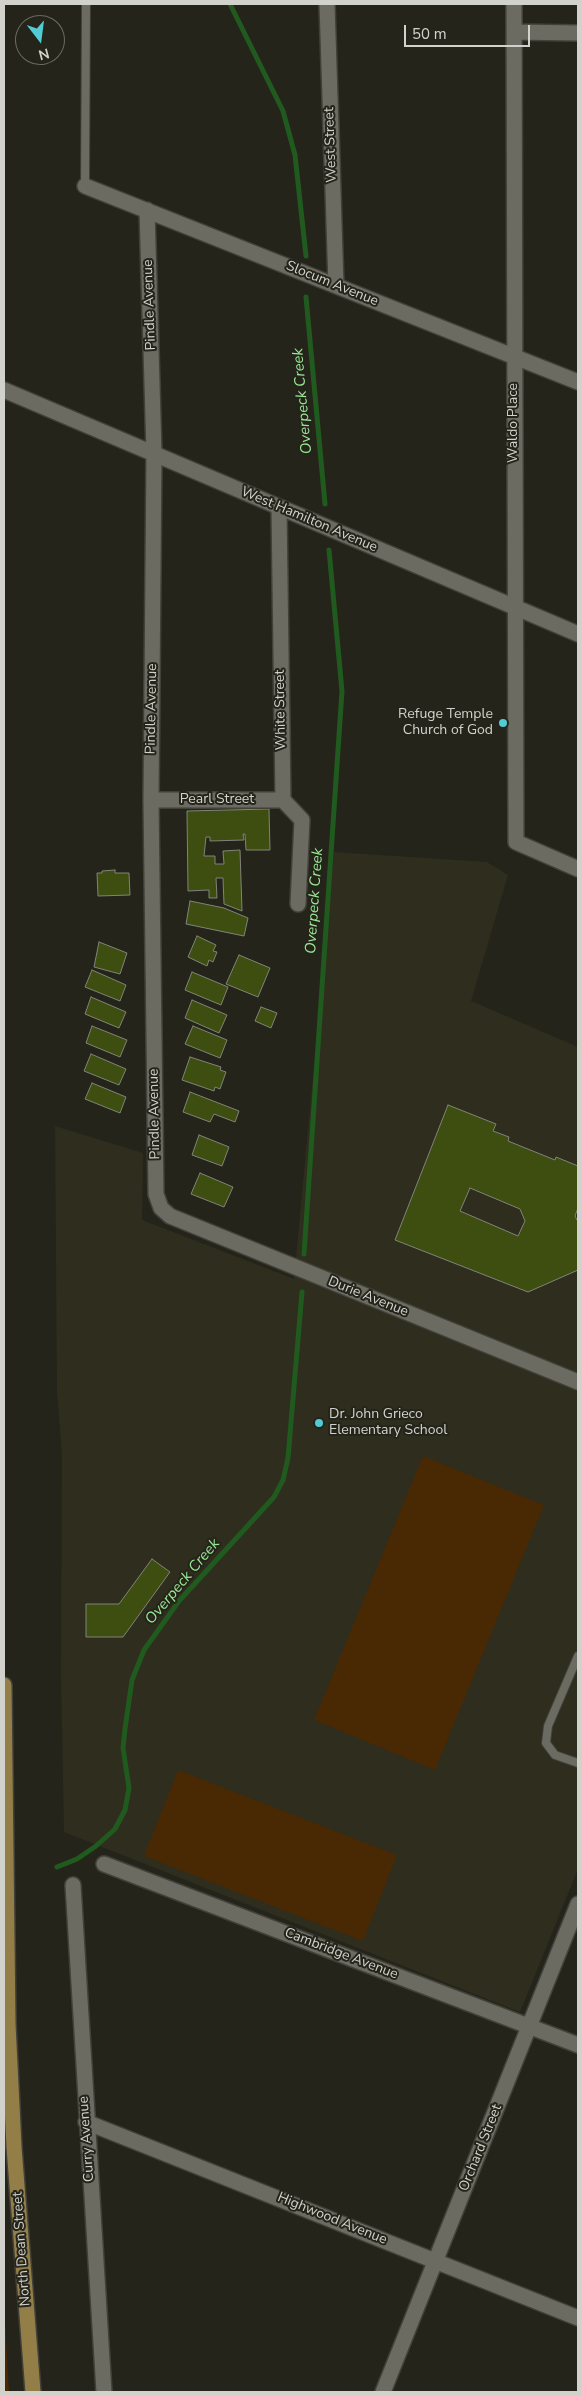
<!DOCTYPE html>
<html>
<head>
<meta charset="utf-8">
<style>
  body { margin:0 }
  #map { position:relative; width:582px; height:2396px; overflow:hidden; background:#25241b; font-family:"Nunito Sans",sans-serif }
  canvas { display:block }
  .frame { position:absolute; inset:0; border:5px solid #d2d2cc; pointer-events:none }
  .north { position:absolute; left:15px; top:15px; width:50px; height:50px; box-sizing:border-box; background:#25241b; border:1px solid #6a6a62; border-radius:50%; rotate:165deg; font-size:14px; font-weight:700; line-height:20px; text-align:center; color:#d2d2cc }
  .north::after { content:''; display:block; margin:auto; width:18px; height:22px; background:#51ccd4; clip-path:polygon(50% 0,100% 100%,50% 72%,0 100%) }
  .scale { position:absolute; left:404px; top:25px; width:126px; height:22px; box-sizing:border-box; border:2px solid #d2d2cc; border-top:0; padding-left:6px; font-size:15px; line-height:18px; white-space:nowrap; color:#d2d2cc; -webkit-text-stroke:4px #25241b; paint-order:stroke }
</style>
</head>
<body>
<div id="map">
<canvas width="582" height="2396"></canvas>
<div class="frame"></div>
<div class="north">N</div>
<div class="scale">50 m</div>
</div>
<script>
const context = document.querySelector('canvas').getContext('2d');
context.lineJoin = 'round';
function fill(path, color) {
  context.fillStyle = color;
  context.fill(path, 'evenodd');
}
function toPath(rows) {
  const path = new Path2D();
  for (const r of rows) {
    path.moveTo(r[0], r[1]);
    for (let i = 2; i < r.length; i += 2) path.lineTo(r[i], r[i + 1]);
  }
  return path;
}
function stroke(path, color, width, dash) {
  context.strokeStyle = color;
  context.lineWidth = width;
  context.lineCap = dash ? 'butt' : 'round';
  context.setLineDash(dash || []);
  context.stroke(path);
}
function label(font, color, halo, rows, align = 'center') {
  context.font = font + ' "Nunito Sans",sans-serif';
  context.lineWidth = 4;
  context.setLineDash([]);
  context.textBaseline = 'middle';
  context.strokeStyle = halo;
  context.fillStyle = color;
  for (const [text, x, y, turn = 0] of rows) {
    context.save();
    context.translate(x, y);
    context.rotate((+turn || 0) * Math.PI / 180);
    context.textAlign = isNaN(turn) ? turn : align;
    if (halo) context.strokeText(text, 0, 0);
    context.fillText(text, 0, 0);
    context.restore();
  }
}
const built = toPath([
  [334,852,487,862,508,875,471,1001,578,1047,578,1869,520,2012,64,1832,61,1675,62,1455,57,1392,55,1126,143,1153,142,1220,294,1279]
]);
const green = toPath([
  [423,1456,544,1505,435,1770,314,1720],
  [178,1770,397,1855,363,1941,144,1856],
  [4,2305,9,2392,4,2392]
]);
const stream = toPath([
  [230,4,283,111,295,155,306,256],
  [306,297,325,504],
  [304,1254,342,691,329,550],
  [57,1867,77,1859,96,1846,115,1829,125,1810,129,1788,123,1748,125,1729,132,1680,144,1650,179,1601,274,1497,283,1480,288,1458,302,1292]
]);
const building = toPath([
  [269,809,270,850,246,850,245,834,243,834,244,840,210,841,210,837,206,837,204,856,215,856,215,864,224,864,223,851,240,850,242,911,224,904,223,878,216,878,217,898,209,898,209,890,188,891,187,811,269,809],
  [115,870,115,873,129,873,130,895,98,896,97,873,102,873,102,871,115,870],
  [190,901,224,908,248,918,244,936,186,924,190,901],
  [197,936,216,945,213,951,217,952,213,962,209,960,207,966,188,957,197,936],
  [99,942,127,953,120,974,94,967,99,942],
  [239,955,270,968,258,997,226,984,239,955],
  [92,970,126,985,120,1001,85,987,92,970],
  [192,972,228,987,221,1005,185,990,192,972],
  [91,997,126,1012,119,1028,85,1014,91,997],
  [192,1000,227,1015,219,1033,185,1018,192,1000],
  [261,1007,277,1013,271,1028,255,1021,261,1007],
  [92,1026,127,1040,120,1057,86,1043,92,1026],
  [193,1026,227,1040,220,1058,185,1044,193,1026],
  [91,1054,126,1069,119,1085,84,1071,91,1054],
  [190,1057,221,1067,220,1070,226,1072,220,1089,215,1087,214,1091,182,1080,190,1057],
  [92,1083,126,1097,120,1113,85,1099,92,1083],
  [190,1092,239,1111,235,1122,214,1114,210,1122,183,1112,190,1092],
  [448,1105,496,1124,493,1131,509,1137,508,1141,555,1160,556,1157,578,1166,578,1208,575,1216,577,1220,578,1219,578,1270,528,1292,395,1240,448,1105],
  [470,1188,520,1209,525,1221,518,1236,460,1211,470,1188],
  [199,1135,229,1147,222,1166,192,1155,199,1135],
  [200,1173,233,1187,224,1207,191,1194,200,1173],
  [152,1559,170,1572,123,1637,86,1637,86,1604,119,1604,152,1559]
]);
const lane = toPath([
  [85,186,86,4],
  [578,1656,548,1726,546,1743,555,1755,578,1763]
]);
const street = toPath([
  [327,4,336,285],
  [514,4,516,842,578,869],
  [514,32,578,33],
  [85,186,578,382],
  [147,210,154,453,151,800,156,1194,161,1208,170,1216,578,1382],
  [4,390,578,634],
  [279,507,283,800,302,820,298,904],
  [151,800,283,800],
  [104,1864,578,2045],
  [73,1885,104,2392],
  [86,2122,578,2318],
  [383,2392,578,1904]
]);
const primary = toPath([
  [4,1685,8,2024,14,2147,33,2392]
]);
const markers = [
  [503,723,5,"#51ccd4"],
  [319,1423,5,"#51ccd4"]
];
const streetNames = [
  ["West Street",331,145,-92],
  ["Slocum Avenue",332,284,22],
  ["Pindle Avenue",150,305,-92],
  ["Waldo Place",514,423,-90],
  ["West Hamilton Avenue",309,520,23],
  ["Pindle Avenue",152,709,-89],
  ["White Street",281,710,-91],
  ["Pearl Street",217,800],
  ["Pindle Avenue",155,1114,-91],
  ["Durie Avenue",368,1297,22],
  ["Cambridge Avenue",341,1954,21],
  ["Curry Avenue",87,2139,-94],
  ["Orchard Street",481,2148,-68],
  ["Highwood Avenue",332,2219,22],
  ["North Dean Street",22,2249,-94]
];
const poiNames = [
  ["Refuge Temple",493,715],
  ["Church of God",493,731],
  ["Dr. John Grieco",329,1415,"left"],
  ["Elementary School",329,1431,"left"]
];
const waterNames = [
  ["Overpeck Creek",303,401,-95],
  ["Overpeck Creek",315,901,-86],
  ["Overpeck Creek",183,1582,-50]
];
fill(built, '#2e2d1e');
fill(green, '#482904');
stroke(stream, '#205a1e', 5);
fill(building, '#3e4e10');
stroke(building, '#80847a', 1);
stroke(lane, '#414039', 10);
stroke(street, '#414039', 18);
stroke(primary, '#414039', 18);
stroke(lane, '#6c6b61', 8);
stroke(street, '#6c6b61', 15);
stroke(primary, '#947e48', 15);
for (const [x, y, r, color] of markers) {
  const dot = new Path2D();
  dot.arc(x, y, r, 0, 2 * Math.PI);
  context.fillStyle = color;
  context.fill(dot);
  stroke(dot, '#25241b', 2);
}
label('14px', '#d2d2cc', '#25241b', streetNames);
label('14px', '#d2d2cc', '#25241b', poiNames, 'right');
label('italic 15px', '#99e994', '#25241b', waterNames);
</script>
</body>
</html>
